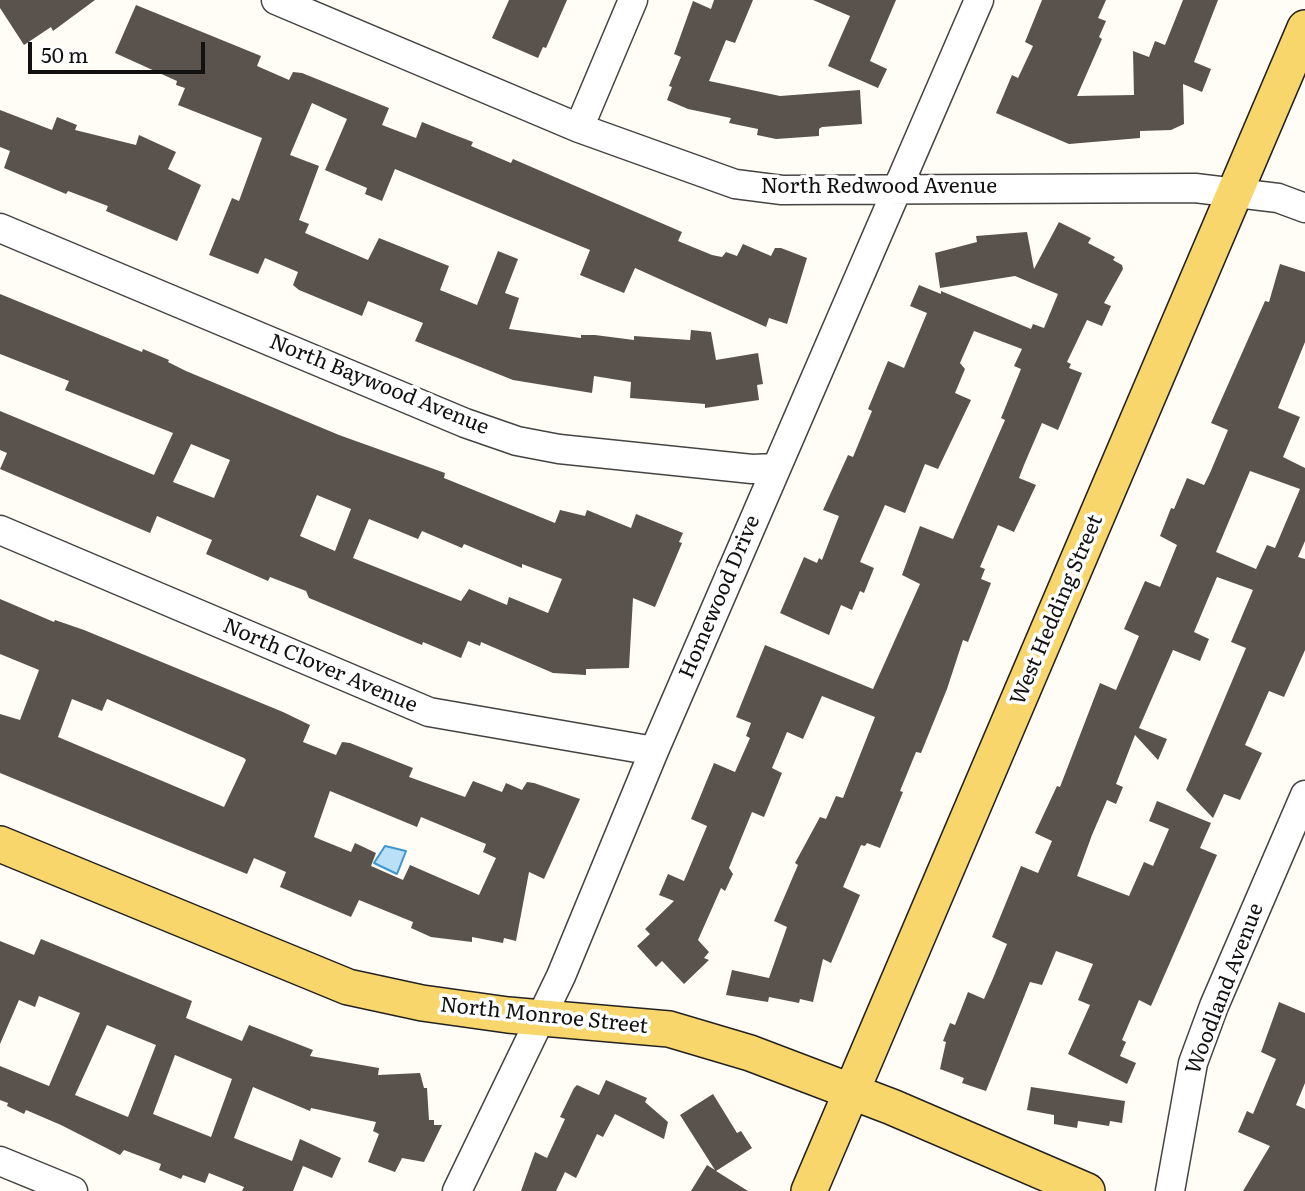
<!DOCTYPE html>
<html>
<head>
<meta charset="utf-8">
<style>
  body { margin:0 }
  #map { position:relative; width:1305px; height:1191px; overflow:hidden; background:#fffdf5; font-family:Literata,serif }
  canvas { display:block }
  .scale { position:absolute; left:28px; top:42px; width:177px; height:32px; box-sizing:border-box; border:4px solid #111; border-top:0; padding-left:9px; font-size:21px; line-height:24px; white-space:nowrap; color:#111; -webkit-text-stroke:5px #fff; paint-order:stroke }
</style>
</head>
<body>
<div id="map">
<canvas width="1305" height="1191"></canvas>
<div class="scale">50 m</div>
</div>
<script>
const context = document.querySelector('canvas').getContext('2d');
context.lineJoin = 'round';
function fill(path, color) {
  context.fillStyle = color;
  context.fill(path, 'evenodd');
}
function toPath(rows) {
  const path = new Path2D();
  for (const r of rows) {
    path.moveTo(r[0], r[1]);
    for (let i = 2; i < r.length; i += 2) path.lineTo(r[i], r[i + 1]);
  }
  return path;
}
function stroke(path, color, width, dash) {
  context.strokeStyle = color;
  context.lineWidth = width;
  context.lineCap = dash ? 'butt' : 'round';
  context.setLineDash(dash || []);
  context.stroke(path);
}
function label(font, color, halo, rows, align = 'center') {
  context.font = font + ' Literata,serif';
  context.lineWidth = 7;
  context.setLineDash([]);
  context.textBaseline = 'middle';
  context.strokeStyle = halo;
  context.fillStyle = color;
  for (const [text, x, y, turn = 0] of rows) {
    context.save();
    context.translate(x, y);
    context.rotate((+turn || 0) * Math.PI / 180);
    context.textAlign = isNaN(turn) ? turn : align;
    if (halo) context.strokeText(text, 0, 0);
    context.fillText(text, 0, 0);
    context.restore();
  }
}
const water = toPath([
  [385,846,406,851,397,874,374,863,385,846]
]);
const building = toPath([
  [0,0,95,0,53,31,51,27,24,45,0,8],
  [509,0,567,0,546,48,543,47,538,58,492,38],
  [714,0,753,0,735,43,726,40,709,81,780,96,860,90,862,124,822,127,819,129,819,136,776,139,757,135,758,129,729,123,731,118,688,109,667,100,672,87,669,86,681,57,674,54,693,1,711,9],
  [813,0,896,0,870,61,887,69,878,88,828,66,850,16],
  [1042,0,1106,0,1098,18,1106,21,1099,37,1102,39,1077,96,1134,95,1133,51,1149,57,1155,41,1165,45,1183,0,1218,0,1194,62,1211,69,1202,92,1183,84,1184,124,1171,130,1140,131,1140,138,1069,144,996,113,1012,75,1018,78,1033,46,1025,42],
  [136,5,261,56,257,66,289,80,293,72,302,73,389,108,382,125,416,138,422,122,452,134,473,142,471,146,511,163,513,159,682,232,678,241,712,255,722,257,726,252,737,256,743,244,771,256,775,248,781,248,807,258,787,324,769,318,766,327,635,268,624,293,580,275,590,250,395,169,382,201,365,194,367,188,325,170,347,119,312,103,290,155,319,166,299,220,309,224,305,233,368,260,379,238,449,266,440,290,477,305,498,251,518,259,505,293,519,298,509,329,581,338,581,335,595,335,634,340,634,336,690,340,691,330,711,332,716,360,758,353,763,384,757,385,759,400,705,408,705,404,630,398,631,382,594,376,592,393,513,380,415,341,423,323,368,301,362,316,299,290,293,285,298,272,265,258,258,274,209,255,232,198,239,201,262,138,178,105,185,88,176,85,177,81,115,53],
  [0,110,52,130,57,117,77,125,75,130,136,145,139,135,176,152,168,169,201,185,177,241,106,211,108,206,68,191,66,194,4,168,10,151,0,147],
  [1059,222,1091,238,1088,243,1115,257,1113,260,1122,265,1123,269,1104,303,1111,306,1102,326,1087,320,1067,362,1071,364,1069,368,1082,373,1058,430,1042,423,1024,465,1019,478,1036,485,1014,532,998,525,980,567,985,569,981,579,991,583,968,642,963,640,947,689,921,753,916,752,900,791,903,792,880,848,867,843,865,846,861,845,843,887,860,895,831,963,823,959,813,1002,800,999,799,1003,769,997,768,1002,726,995,732,970,769,978,787,927,774,921,798,865,795,863,820,817,826,819,836,796,843,798,875,717,822,696,803,739,787,732,772,768,782,773,764,817,752,812,729,868,733,874,725,891,721,888,698,940,709,952,704,958,709,960,684,984,662,961,656,967,637,946,650,934,645,929,674,901,659,895,668,874,684,881,707,826,691,819,714,763,735,772,750,738,746,736,751,723,736,717,765,645,873,689,920,584,902,575,920,526,953,539,1005,420,1001,418,1021,369,1014,366,1022,349,974,331,960,363,965,369,955,393,971,400,938,469,925,464,905,513,885,505,860,562,874,568,864,593,860,591,852,610,841,605,829,635,780,613,804,557,817,563,819,558,822,560,839,516,823,510,848,455,853,457,872,411,868,409,888,361,904,368,927,313,910,306,919,285,941,294,941,291,1031,329,1033,324,1044,328,1058,294,1015,276,940,288,935,253,977,242,976,236,1027,232,1034,269],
  [1280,264,1305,272,1305,342,1278,408,1300,417,1283,457,1305,468,1305,541,1298,557,1305,559,1305,650,1284,697,1269,691,1245,745,1262,753,1240,800,1224,794,1213,818,1186,790,1246,648,1231,642,1253,590,1217,577,1194,632,1209,639,1200,661,1173,650,1139,728,1167,739,1158,760,1135,735,1116,784,1123,787,1116,804,1107,800,1092,835,1077,876,1129,896,1144,862,1153,866,1169,829,1149,821,1157,801,1211,823,1200,848,1217,855,1151,1006,1139,1000,1122,1040,1126,1042,1120,1056,1136,1063,1127,1084,1068,1054,1090,1005,1078,1000,1093,964,1056,951,1042,985,1030,982,986,1091,962,1083,964,1078,940,1069,946,1042,943,1041,950,1023,955,1025,968,992,984,999,994,976,1007,944,992,937,1021,866,1038,873,1052,841,1035,833,1057,786,1060,787,1100,683,1116,690,1139,636,1124,629,1145,581,1160,587,1177,545,1160,536,1171,508,1174,509,1187,478,1204,485,1210,473,1228,430,1211,423,1265,301,1269,302],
  [1250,471,1300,489,1275,548,1267,545,1256,569,1216,552],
  [0,294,142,352,143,349,169,360,168,362,186,371,339,435,445,473,444,478,555,523,560,510,585,516,587,510,631,528,636,514,683,533,679,542,682,543,655,607,633,598,629,668,586,669,586,675,553,673,481,642,480,646,468,641,461,658,423,642,422,645,309,598,306,591,270,577,268,581,206,554,212,540,157,516,150,533,0,469,7,453,0,450,0,411,154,475,173,433,65,390,69,381,0,354],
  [191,444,230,460,214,498,173,482],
  [317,495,351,509,335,551,300,536],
  [369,519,418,539,422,531,462,548,464,544,522,568,522,564,562,579,548,613,509,597,507,605,469,589,461,601,353,558],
  [0,599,54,622,55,620,84,630,283,712,310,725,303,742,336,755,342,742,350,743,413,768,409,777,465,797,473,781,502,792,506,783,522,790,527,782,534,783,580,799,544,879,529,872,516,941,504,938,503,943,472,937,472,942,431,937,411,928,413,922,359,900,351,917,280,887,286,872,254,858,247,874,0,773,0,714,20,720,39,670,0,654],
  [72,699,102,711,107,699,244,758,246,760,224,807,58,737],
  [330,791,417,827,421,817,486,844,483,852,496,858,479,895,410,865,403,880,371,866,376,853,355,843,351,852,314,837],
  [41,939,192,1001,186,1018,242,1041,249,1025,313,1050,310,1056,379,1068,378,1075,420,1073,424,1088,427,1088,429,1120,434,1120,434,1125,442,1125,424,1162,402,1158,395,1172,368,1162,379,1134,373,1131,376,1122,311,1108,310,1111,253,1087,234,1138,292,1161,300,1139,341,1158,332,1178,303,1166,293,1191,242,1191,244,1187,209,1173,205,1183,183,1175,181,1179,159,1170,161,1164,124,1150,120,1155,61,1125,26,1110,24,1114,7,1106,8,1103,0,1100,0,1066,49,1086,80,1013,39,996,35,1007,19,1000,0,1044,0,941,34,955],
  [107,1025,156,1045,128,1117,75,1095],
  [175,1055,232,1079,211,1137,153,1114],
  [1279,1002,1305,1013,1305,1083,1296,1105,1305,1109,1305,1191,1243,1191,1270,1146,1238,1132,1247,1111,1253,1114,1276,1059,1261,1052],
  [606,1080,647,1098,645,1102,668,1122,664,1139,615,1114,603,1137,597,1134,576,1178,565,1172,556,1191,521,1191,535,1152,547,1158,565,1119,560,1117,574,1088,577,1085,599,1095],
  [1031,1087,1125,1101,1122,1123,1110,1121,1109,1126,1078,1121,1077,1128,1054,1124,1054,1115,1027,1110],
  [713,1094,737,1133,741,1131,752,1148,716,1171,748,1191,691,1191,707,1165,715,1170,680,1115]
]);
const minor = toPath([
  [276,0,579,128,735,184,782,190,1195,188,1278,198,1305,208],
  [579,128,633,0],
  [0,228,465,423,517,441,559,449,752,469,776,468],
  [0,530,429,712,654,751],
  [0,1161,73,1191],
  [457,1191,561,976,654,751,979,0],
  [1170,1191,1193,1063,1214,1006,1305,795]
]);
const major = toPath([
  [0,844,348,987,422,1003,508,1015,669,1029,750,1053,892,1107,1087,1191],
  [809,1191,1305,28]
]);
const streetNames = [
  ["North Redwood Avenue",879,187],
  ["North Baywood Avenue",379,385,22],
  ["Homewood Drive",720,597,-67],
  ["West Hedding Street",1057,610,-67],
  ["North Clover Avenue",320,666,23],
  ["Woodland Avenue",1225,989,-69],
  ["North Monroe Street",544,1016,6]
];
fill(water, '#b9e0f7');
stroke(water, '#3f96cf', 2);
fill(building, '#5a524d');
stroke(minor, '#444', 31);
stroke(major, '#222', 38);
stroke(minor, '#fff', 28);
stroke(major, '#f9d66b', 35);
label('21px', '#111', '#fff', streetNames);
</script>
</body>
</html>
